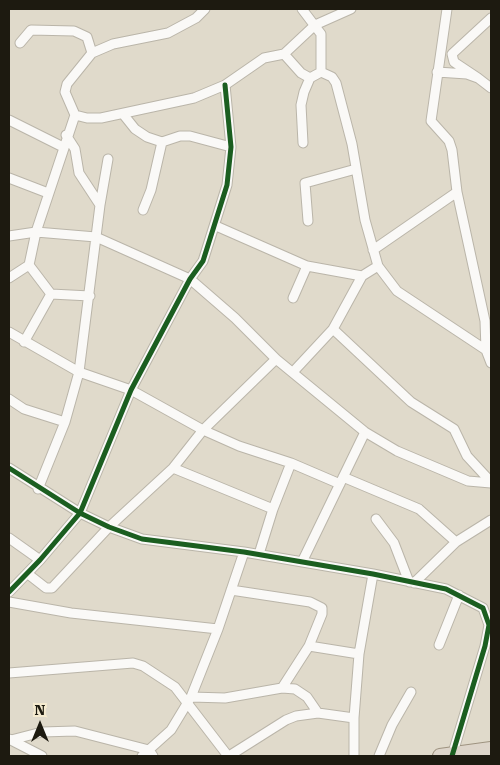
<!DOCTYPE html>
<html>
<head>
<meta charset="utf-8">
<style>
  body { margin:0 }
  #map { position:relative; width:500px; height:765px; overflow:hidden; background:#e0dacb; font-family:"Roboto Serif",serif }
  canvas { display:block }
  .frame { position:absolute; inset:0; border:10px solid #1d1a10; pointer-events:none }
  .north { position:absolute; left:15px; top:700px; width:50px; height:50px; -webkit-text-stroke:4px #f5ebd0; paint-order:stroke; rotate:0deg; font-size:14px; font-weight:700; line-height:20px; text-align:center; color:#1d1a10 }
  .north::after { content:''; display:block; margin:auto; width:18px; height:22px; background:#1d1a10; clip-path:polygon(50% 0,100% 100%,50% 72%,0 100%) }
</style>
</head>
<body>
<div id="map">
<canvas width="500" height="765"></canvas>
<div class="frame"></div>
<div class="north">N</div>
</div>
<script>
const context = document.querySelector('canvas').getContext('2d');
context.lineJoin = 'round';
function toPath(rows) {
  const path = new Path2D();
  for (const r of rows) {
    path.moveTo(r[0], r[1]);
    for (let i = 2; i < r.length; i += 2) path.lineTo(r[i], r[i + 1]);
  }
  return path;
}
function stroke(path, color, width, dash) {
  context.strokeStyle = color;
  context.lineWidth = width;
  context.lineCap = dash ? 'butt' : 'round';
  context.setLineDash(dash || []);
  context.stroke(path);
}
const minor = toPath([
  [302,9,321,34,321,72],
  [447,9,431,121,449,141,452,150,457,192,485,321,486,350,491,363],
  [20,43,31,30,74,31,87,37,92,53],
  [284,54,301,73,310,78],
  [437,72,467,74,478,78,491,88],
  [478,78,454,62,452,54,491,18],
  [123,114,135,129,147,137,162,142],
  [75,115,65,92,67,84,92,53,113,44,168,33,196,18,205,9],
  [9,120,63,147],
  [303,143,301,105,304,92,310,78,321,72,332,77,336,83,352,144,365,220,378,266,397,291,486,350],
  [9,178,48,193],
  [100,205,108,159],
  [143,210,151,190,162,142,180,136,190,136,231,147],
  [308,221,305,183,356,169],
  [216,226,307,266,362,276],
  [9,236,36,232,96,237,190,279,235,318,276,359,365,432,397,451,468,481,491,483],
  [373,250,457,192],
  [29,265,51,294],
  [9,278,29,265,36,232,75,115,87,118,101,118,194,98,225,85,264,58,284,54,315,25,351,9],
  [51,294,90,296],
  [293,298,307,266],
  [333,329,411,402,454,429,467,456,491,482],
  [9,332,79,372,131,390,203,430,239,446,291,463,340,484],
  [24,342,51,294],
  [293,372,333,329,362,276,378,266],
  [9,399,24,409,65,422],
  [9,468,80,513,109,527,142,539,244,552,373,574,446,589,483,608,489,625,485,646,452,756],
  [173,468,273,509],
  [343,477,419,509,456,542],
  [38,489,65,422,79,372,100,205,79,173,75,149,66,135],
  [376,519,394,543,409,582],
  [9,538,40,560],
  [259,554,273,509,291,463],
  [302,562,365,432],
  [28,574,46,588,52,588,109,527,173,468,203,430,276,359],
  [414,583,456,542,491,520],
  [231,590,310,602,322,608,322,614,309,646,282,688],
  [9,592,40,560,80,513,131,390,190,279,203,261,227,185,231,147,225,85],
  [9,602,71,613,218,629],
  [439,645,459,595],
  [309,646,359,654],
  [9,673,133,663,143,666,175,687,228,756],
  [191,697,225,698,282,688,295,689,307,697,318,713],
  [9,739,42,756],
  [11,740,42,732,75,731,149,750,153,756],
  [142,756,171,730,191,697,218,629,244,552],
  [229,756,286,720,296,716,318,713,354,718],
  [354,756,354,718,359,654,373,574],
  [379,756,392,725,411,692]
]);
const trunk = toPath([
  [440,756,491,749]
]);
const cycleway = toPath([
  [9,468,80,513,109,527,142,539,244,552,373,574,446,589,483,608,489,625,485,646,452,756],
  [9,592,40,560,80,513,131,390,190,279,203,261,227,185,231,147,225,85]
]);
stroke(minor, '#bab5a9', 11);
stroke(trunk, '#9e9380', 16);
stroke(minor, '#faf9f7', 9);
stroke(trunk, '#ddd5ca', 14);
stroke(cycleway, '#1b5e20', 5);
</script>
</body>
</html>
